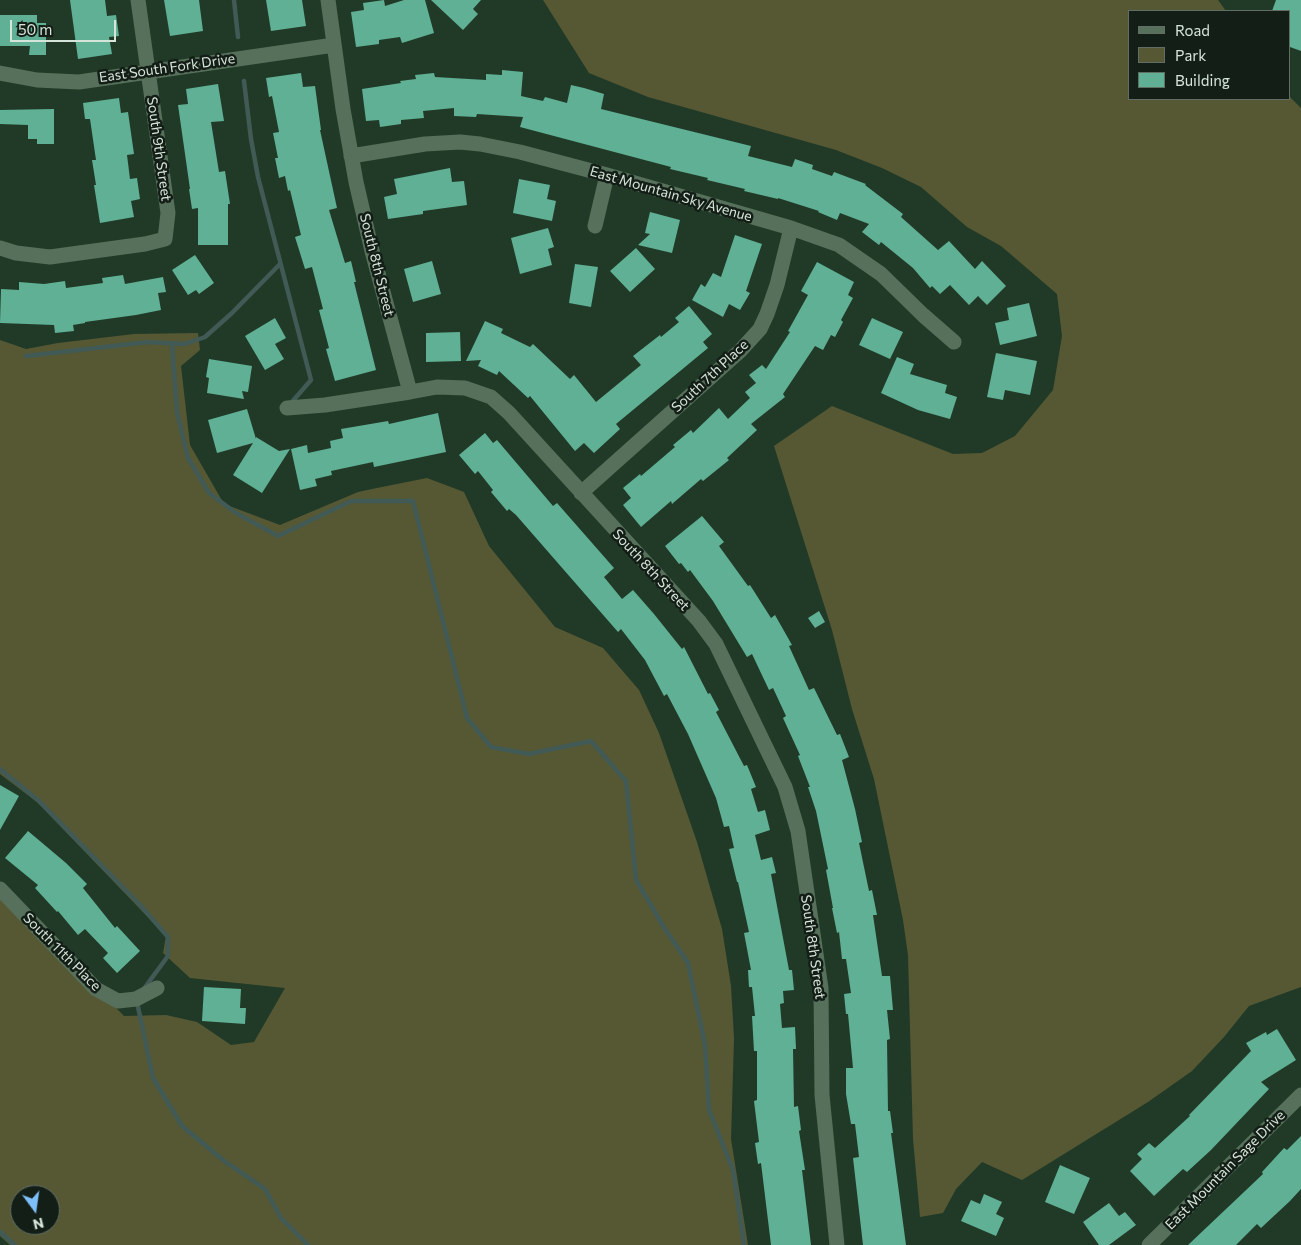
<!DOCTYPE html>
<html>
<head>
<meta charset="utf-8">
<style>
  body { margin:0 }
  #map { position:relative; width:1301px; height:1245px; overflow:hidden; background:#213a27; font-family:Commissioner,sans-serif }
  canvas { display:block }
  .legend { position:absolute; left:1128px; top:10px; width:162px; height:90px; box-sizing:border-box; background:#131e16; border:1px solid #616e64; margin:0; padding:6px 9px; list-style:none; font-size:15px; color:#d6e5d9 }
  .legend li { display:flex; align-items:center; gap:10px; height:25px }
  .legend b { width:25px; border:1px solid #616e64 }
  .north { position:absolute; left:10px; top:1185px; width:50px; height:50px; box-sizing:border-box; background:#131e16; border:1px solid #616e64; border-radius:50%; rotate:166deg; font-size:14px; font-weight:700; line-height:20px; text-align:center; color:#d6e5d9 }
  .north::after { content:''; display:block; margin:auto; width:18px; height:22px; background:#7ebef9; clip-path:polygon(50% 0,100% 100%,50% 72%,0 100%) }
  .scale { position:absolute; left:10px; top:20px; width:106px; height:22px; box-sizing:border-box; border:2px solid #d6e5d9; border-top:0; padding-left:6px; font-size:15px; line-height:18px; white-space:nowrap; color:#d6e5d9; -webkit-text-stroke:4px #131e16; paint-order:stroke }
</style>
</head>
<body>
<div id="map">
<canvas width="1301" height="1245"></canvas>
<ul class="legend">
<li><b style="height:6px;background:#56705b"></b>Road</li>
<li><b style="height:14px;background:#565834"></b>Park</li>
<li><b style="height:14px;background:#5fb095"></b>Building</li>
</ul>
<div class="north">N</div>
<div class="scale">50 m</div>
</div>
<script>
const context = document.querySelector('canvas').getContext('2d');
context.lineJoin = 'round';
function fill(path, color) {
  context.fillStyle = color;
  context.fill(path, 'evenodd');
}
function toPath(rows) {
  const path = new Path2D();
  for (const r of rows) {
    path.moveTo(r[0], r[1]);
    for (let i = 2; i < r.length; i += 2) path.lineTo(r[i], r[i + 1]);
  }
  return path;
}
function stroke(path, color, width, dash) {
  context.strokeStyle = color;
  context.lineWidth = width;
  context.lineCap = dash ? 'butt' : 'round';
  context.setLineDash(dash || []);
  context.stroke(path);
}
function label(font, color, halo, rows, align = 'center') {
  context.font = font + ' Commissioner,sans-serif';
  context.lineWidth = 5;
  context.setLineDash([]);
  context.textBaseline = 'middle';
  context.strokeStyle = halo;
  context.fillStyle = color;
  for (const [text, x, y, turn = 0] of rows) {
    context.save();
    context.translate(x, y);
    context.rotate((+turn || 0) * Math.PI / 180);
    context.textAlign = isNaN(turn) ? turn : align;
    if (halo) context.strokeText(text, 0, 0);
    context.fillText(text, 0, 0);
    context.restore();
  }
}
const green = toPath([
  [543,0,1218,0,1226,11,1130,11,1130,99,1290,99,1290,97,1301,108,1301,987,1249,1006,1224,1037,1192,1071,1148,1102,1022,1180,982,1162,956,1189,943,1213,920,1217,913,1139,908,955,903,920,874,779,852,709,832,630,774,446,832,406,953,454,982,453,1015,436,1053,390,1062,336,1057,294,1001,246,967,227,921,187,882,168,836,150,648,97,589,73],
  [198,333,200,350,181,366,190,445,224,504,280,525,358,492,377,488,427,478,464,492,489,546,555,627,603,648,639,690,659,733,697,842,722,929,731,986,734,1038,731,1139,748,1245,10,1245,0,1236,0,889,124,1016,166,1015,197,1022,231,1045,254,1042,285,988,190,978,163,953,166,936,37,802,0,774,0,340,26,349,58,343,134,334],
  [20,1195,50,1195,50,1225,20,1225]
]);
const stream = toPath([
  [234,0,238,37],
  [244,81,251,139,258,177,311,380,291,403],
  [172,344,177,412,188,458,209,493,236,513,278,536,351,501,413,501,467,718,491,747,529,754,591,741,626,781,636,880,665,929,688,963,705,1045,709,1110,733,1170,744,1245],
  [26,356,148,342,185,344,205,337,232,313,280,264],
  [0,769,39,801,141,906,168,937,168,956,143,990],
  [137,1002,153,1078,182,1126,223,1160,265,1189,281,1218,308,1245],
  [0,1232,15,1245]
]);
const building = toPath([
  [70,0,105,0,107,16,116,15,119,36,109,37,112,54,78,59],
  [164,0,199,0,203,31,170,36],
  [266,0,302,0,306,26,271,31],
  [384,0,385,6,404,0,425,0,434,33,402,43,400,37,379,40,379,44,356,47,351,12,364,10,363,3],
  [431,0,481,0,473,9,478,14,463,30],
  [1276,0,1301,0,1301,51,1290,47,1290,11,1272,11],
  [0,15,37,15,37,23,46,23,46,55,29,55,30,46,0,46],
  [502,70,523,72,521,96,543,101,545,97,567,103,571,85,584,88,604,94,601,109,751,146,748,156,792,167,795,159,813,165,812,169,832,176,834,172,866,184,865,185,903,214,901,217,938,250,949,241,975,269,982,261,1006,286,987,305,978,296,969,305,950,285,940,294,932,286,930,288,913,268,881,242,879,245,862,232,869,224,840,213,837,220,818,212,819,211,778,198,778,199,744,191,745,189,707,180,708,178,670,169,671,167,520,127,523,117,477,114,476,117,454,116,454,108,423,111,424,118,401,120,401,124,380,127,379,120,366,121,362,89,401,83,400,81,416,79,415,75,434,73,435,77,486,80,486,74,502,75],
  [301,73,303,87,315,86,321,130,320,130,337,208,329,210,345,263,351,261,356,282,354,282,376,370,335,381,326,349,329,348,319,310,323,309,312,267,305,269,295,237,301,235,290,190,288,191,285,176,279,178,275,158,278,158,273,133,279,132,272,96,269,97,266,78],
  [218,84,224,121,211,122,219,172,225,171,230,204,228,204,228,245,198,245,198,208,192,209,189,189,190,189,178,105,188,104,186,89],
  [119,98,121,113,128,112,134,154,127,155,130,179,137,178,140,199,131,201,134,217,100,223,94,185,96,185,92,160,96,160,90,119,85,119,83,103],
  [54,109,54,144,37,144,37,139,28,139,28,125,0,124,0,110],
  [450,168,452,182,464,181,467,205,423,211,423,214,388,219,384,197,397,194,394,179],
  [519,179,550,185,547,199,556,201,552,221,513,213],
  [650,212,680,220,672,253,638,245,650,234,645,233],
  [548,228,554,247,548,249,552,265,520,274,511,238],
  [735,235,762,244,746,291,750,293,740,310,729,304,723,317,692,300,701,284,705,287,713,273,721,277],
  [636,248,655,269,630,292,610,271],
  [195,255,214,283,199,294,196,290,188,295,172,270],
  [432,261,441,294,413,302,404,269],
  [817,262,854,282,848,295,853,298,841,320,843,322,835,337,831,335,823,350,815,346,783,394,785,397,751,424,757,430,727,458,729,460,703,481,701,479,672,504,671,501,641,527,623,505,631,498,623,488,640,474,641,476,675,447,673,445,691,430,693,433,719,408,728,419,750,398,745,392,756,383,749,375,762,365,766,369,790,332,788,331,808,295,801,291],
  [575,264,598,267,591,307,569,303],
  [123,275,125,284,163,277,166,292,158,293,161,310,136,315,85,322,85,323,73,325,74,331,55,333,54,325,0,323,1,289,19,290,19,282,44,284,65,281,66,288,103,283,102,278],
  [1029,303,1037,336,1000,345,995,323,1009,320,1007,308],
  [689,306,712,334,703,342,708,348,616,424,620,429,594,453,584,443,575,451,530,396,528,398,499,371,497,375,478,366,481,360,466,361,485,321,503,329,501,333,530,347,533,344,570,379,574,375,596,402,641,365,633,356,660,335,661,337,679,322,675,318],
  [275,318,286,338,275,344,284,359,265,370,245,336],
  [872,318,903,332,890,359,859,345],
  [460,332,461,361,426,362,426,333],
  [996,353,1037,361,1030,395,1005,390,1003,400,987,397],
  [897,357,914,364,910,374,947,385,945,393,957,397,950,419,918,410,881,393],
  [209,359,252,366,248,392,242,391,244,399,207,393,209,378,206,377],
  [247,409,256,439,256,437,279,451,290,449,262,493,233,475,253,443,217,453,208,420],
  [438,413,446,452,374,467,373,462,331,471,332,475,315,479,317,486,300,490,291,449,307,445,308,453,331,448,330,441,343,438,341,429,388,421,389,424],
  [485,433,493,443,497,440,553,506,557,503,614,568,604,577,622,599,633,590,654,614,682,649,684,647,708,694,710,693,719,710,716,712,744,766,747,765,756,787,751,789,758,812,765,810,770,830,755,835,761,860,772,857,776,873,771,874,789,970,792,970,794,990,783,991,784,1003,780,1004,782,1028,795,1027,796,1049,793,1049,794,1107,798,1106,801,1130,799,1131,805,1170,802,1170,811,1245,771,1245,761,1163,758,1164,755,1143,759,1142,754,1101,757,1100,757,1051,754,1051,752,1016,755,1016,752,987,749,987,748,970,751,970,744,933,749,932,738,882,737,882,729,849,734,848,729,826,724,827,716,798,688,734,667,694,664,696,645,660,621,629,618,632,516,515,509,509,507,511,491,492,493,490,478,471,475,474,459,455],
  [702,516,724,542,719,546,748,586,750,585,771,618,775,615,792,645,789,646,809,690,814,688,837,735,840,734,849,757,842,760,855,809,862,842,859,843,869,891,872,890,877,915,873,915,882,976,890,976,893,1010,887,1010,890,1039,887,1040,888,1111,890,1111,893,1133,891,1133,906,1245,863,1245,853,1158,859,1157,855,1124,851,1124,846,1094,846,1068,853,1068,848,1014,846,1014,844,994,851,993,846,959,842,959,839,932,837,933,832,908,833,908,826,870,828,869,816,811,808,787,810,787,798,756,800,755,783,718,786,716,773,688,769,690,752,654,747,657,713,601,690,570,688,572,681,563,679,564,665,546],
  [819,611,825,622,815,628,808,618],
  [0,785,19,796,0,830],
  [28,831,66,863,87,884,83,888,115,928,117,926,140,951,117,973,103,958,108,953,85,929,78,935,58,911,57,912,35,888,38,885,5,858],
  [204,987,241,989,240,1008,246,1008,245,1024,202,1021],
  [1277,1029,1296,1060,1261,1082,1269,1089,1211,1150,1187,1172,1183,1169,1154,1196,1130,1171,1142,1159,1137,1154,1149,1143,1155,1148,1190,1116,1189,1115,1251,1051,1246,1043,1266,1032,1267,1035],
  [1301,1136,1301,1189,1290,1201,1261,1228,1257,1224,1236,1245,1188,1245,1263,1174,1262,1172,1284,1148,1287,1150],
  [1060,1165,1090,1178,1074,1214,1045,1202],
  [984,1194,1002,1202,996,1214,1004,1218,996,1236,961,1221,971,1200,980,1204],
  [1109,1203,1119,1216,1125,1212,1136,1225,1109,1245,1099,1245,1083,1222]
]);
const minor = toPath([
  [328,0,343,109,356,182,372,251,410,392,437,387,465,388,491,397,509,413,699,621,716,644,785,787,798,831,821,988,822,1095,837,1245],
  [0,73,37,80,79,82,334,45],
  [351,156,425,144,460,142,480,144,520,152,607,175,791,228,839,245,881,274,923,315,954,342],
  [595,226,607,175],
  [0,248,16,253,50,257,145,244,165,239,168,213,138,0],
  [287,408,325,405,410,392],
  [581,493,740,351,760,329,767,314,777,285,791,228],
  [0,889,96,989,118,1001,136,999,157,988],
  [1149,1245,1301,1095]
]);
const streetNames = [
  ["East South Fork Drive",167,68,-8],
  ["South 9th Street",159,149,82],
  ["East Mountain Sky Avenue",671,194,16],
  ["South 8th Street",377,265,76],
  ["South 7th Place",710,376,-43],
  ["South 8th Street",651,570,47],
  ["South 8th Street",813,947,82],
  ["South 11th Place",62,952,45],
  ["East Mountain Sage Drive",1225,1170,-45]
];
fill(green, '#565834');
stroke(stream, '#415a55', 4.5);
fill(building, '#5fb095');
stroke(minor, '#56705b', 15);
label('14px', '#d6e5d9', '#131e16', streetNames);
</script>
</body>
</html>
